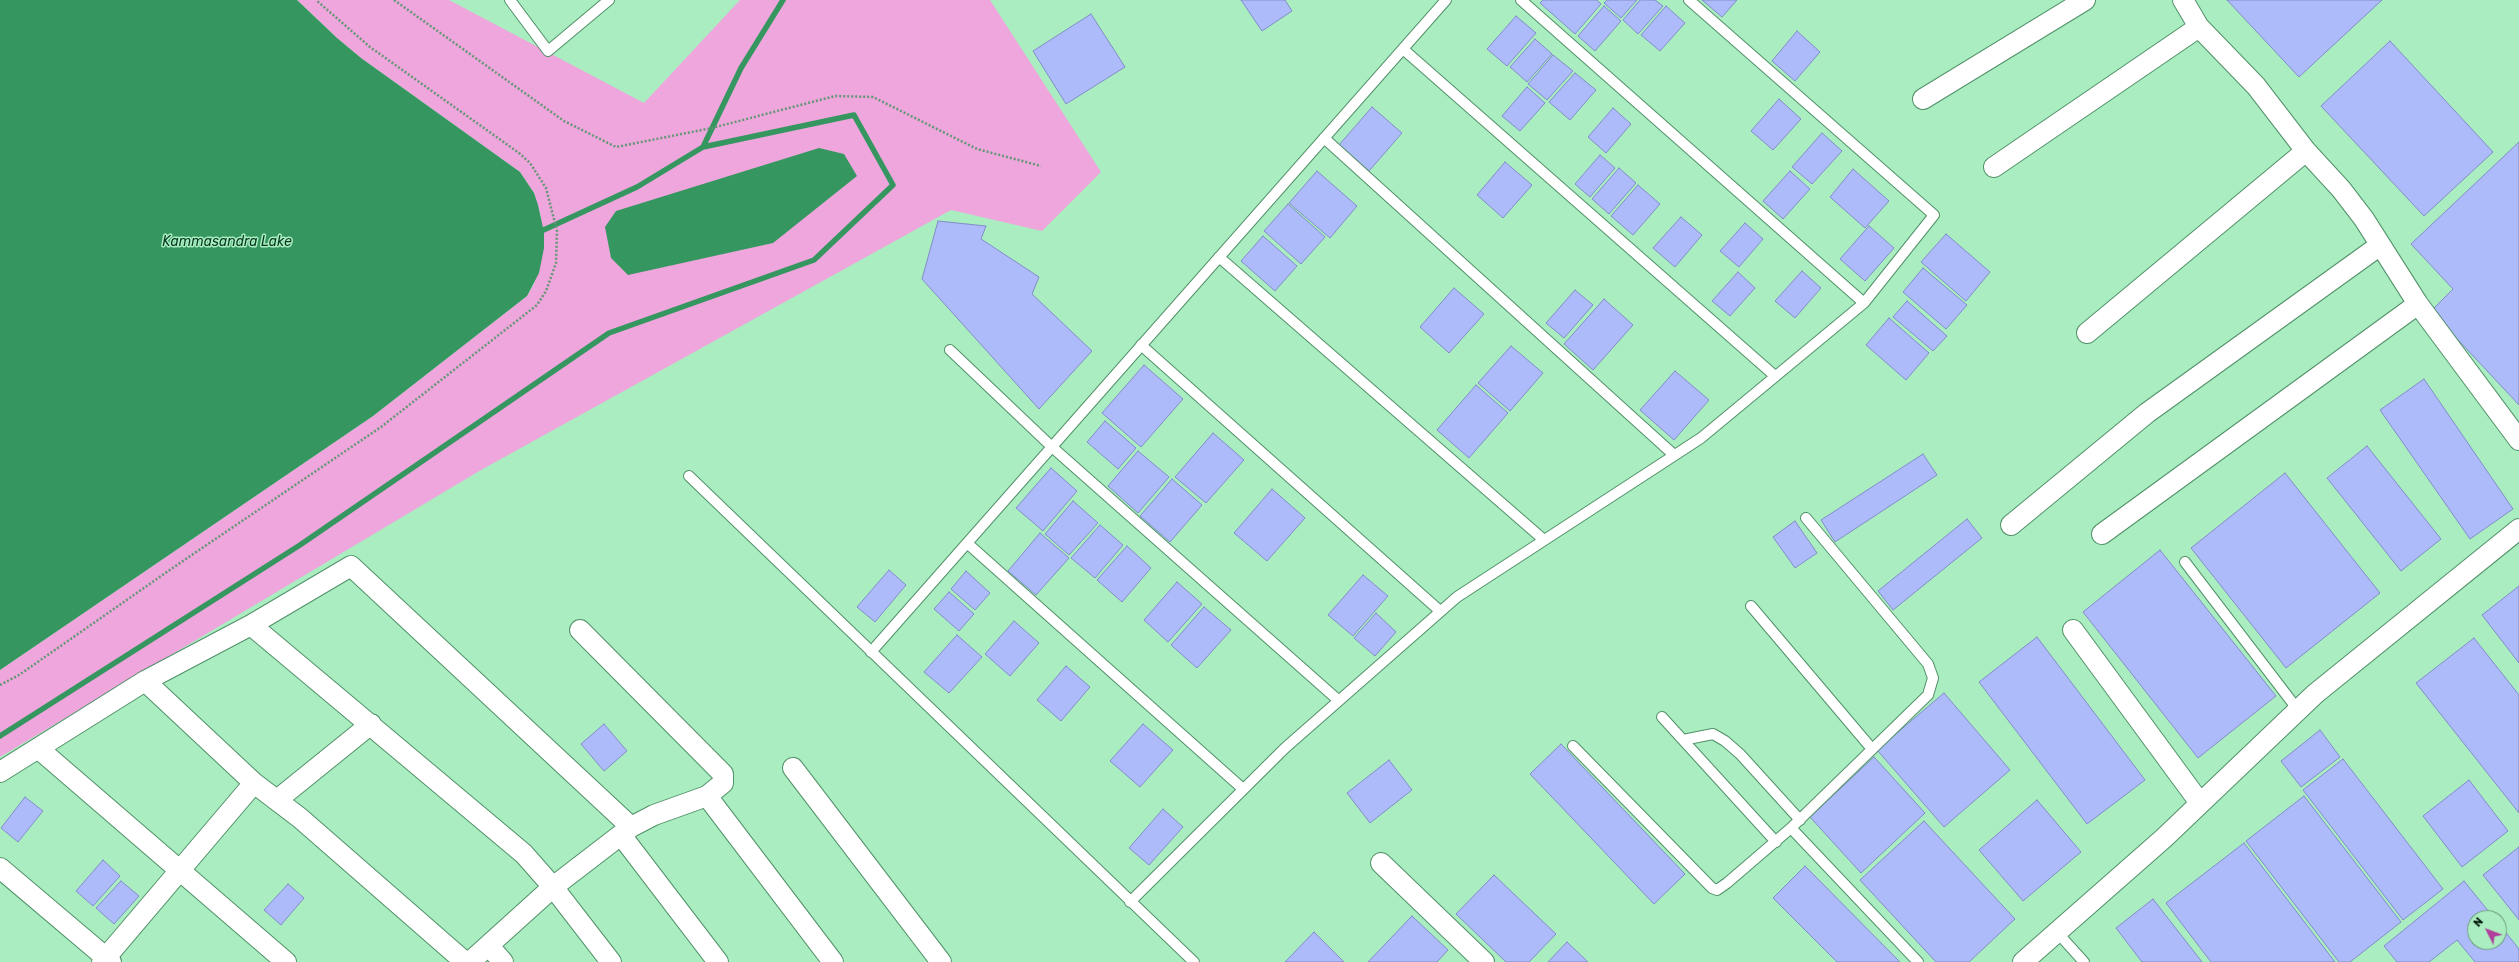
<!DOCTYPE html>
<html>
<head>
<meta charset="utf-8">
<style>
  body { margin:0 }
  #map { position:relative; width:2519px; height:962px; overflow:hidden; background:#aaedc0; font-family:Rubik,sans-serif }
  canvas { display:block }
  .north { position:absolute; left:2467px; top:910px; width:40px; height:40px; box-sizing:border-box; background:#aaedc0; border:1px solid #669776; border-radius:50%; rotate:312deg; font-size:11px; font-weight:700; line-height:16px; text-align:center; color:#001708 }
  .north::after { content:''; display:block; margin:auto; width:14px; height:18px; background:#b0409c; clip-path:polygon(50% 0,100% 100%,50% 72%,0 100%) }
</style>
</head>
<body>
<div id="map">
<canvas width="2519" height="962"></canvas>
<div class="north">N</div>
</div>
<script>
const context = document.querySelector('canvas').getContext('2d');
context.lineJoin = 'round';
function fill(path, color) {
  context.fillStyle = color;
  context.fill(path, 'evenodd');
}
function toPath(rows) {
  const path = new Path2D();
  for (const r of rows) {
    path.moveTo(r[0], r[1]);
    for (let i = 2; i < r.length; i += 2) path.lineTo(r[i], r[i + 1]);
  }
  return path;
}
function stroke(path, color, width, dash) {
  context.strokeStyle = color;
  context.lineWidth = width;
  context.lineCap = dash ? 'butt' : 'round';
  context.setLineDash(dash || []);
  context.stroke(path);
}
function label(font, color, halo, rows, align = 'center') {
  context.font = font + ' Rubik,sans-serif';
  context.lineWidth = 3;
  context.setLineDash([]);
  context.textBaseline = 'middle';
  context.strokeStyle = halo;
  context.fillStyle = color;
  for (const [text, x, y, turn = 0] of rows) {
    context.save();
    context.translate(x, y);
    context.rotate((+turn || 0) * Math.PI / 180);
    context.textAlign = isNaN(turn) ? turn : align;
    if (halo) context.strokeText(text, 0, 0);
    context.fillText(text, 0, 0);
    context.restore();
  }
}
const green = toPath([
  [297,0,449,0,644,103,740,0,990,0,1101,172,1042,231,951,210,481,470,0,757,0,670,373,416,527,296,534,284,541,217,534,193,520,172,361,58,337,38]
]);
const water = toPath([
  [0,0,297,0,337,38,361,58,520,172,534,193,538,205,544,232,544,248,539,273,527,296,373,416,0,670],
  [819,148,844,154,857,176,773,243,628,275,611,258,605,227,616,211]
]);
const stream = toPath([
  [703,147,741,68,783,0],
  [0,736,300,545,609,333,814,260,893,185,854,115,703,147,637,187,537,233]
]);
const building = toPath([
  [1241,0,1285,0,1292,11,1262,31,1241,0],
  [1543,0,1597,0,1601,4,1575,34,1540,3,1543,0],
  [1607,0,1637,0,1621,18,1604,3,1607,0],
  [1640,0,1655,0,1663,6,1638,34,1623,20,1640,0],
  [1702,0,1737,0,1722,17,1702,0],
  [2227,0,2382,0,2299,77,2227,0],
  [1604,6,1621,21,1595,51,1578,36,1604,6],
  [1666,6,1685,23,1660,51,1641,35,1666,6],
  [1091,14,1125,67,1066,104,1033,51,1091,14],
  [1516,16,1536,33,1507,66,1487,49,1516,16],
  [1797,31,1820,52,1795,81,1772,61,1797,31],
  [1535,39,1552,54,1527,82,1510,67,1535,39],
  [2390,41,2493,152,2424,216,2321,106,2390,41],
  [1553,55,1573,71,1547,100,1528,84,1553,55],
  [1575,73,1596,90,1570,120,1549,102,1575,73],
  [1527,87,1545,103,1520,131,1502,116,1527,87],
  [1779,99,1801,119,1773,150,1751,131,1779,99],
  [1372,107,1402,133,1369,171,1339,145,1372,107],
  [1613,108,1631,124,1606,153,1588,137,1613,108],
  [1822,133,1842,151,1812,184,1792,167,1822,133],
  [2519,142,2519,405,2431,311,2453,289,2411,244,2519,142],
  [1600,155,1615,168,1590,197,1575,184,1600,155],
  [1505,162,1532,185,1503,218,1477,195,1505,162],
  [1619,168,1636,183,1609,214,1592,199,1619,168],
  [1853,169,1889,201,1865,228,1830,197,1853,169],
  [1317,171,1357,206,1330,238,1289,203,1317,171],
  [1790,171,1810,189,1783,219,1763,201,1790,171],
  [1638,185,1660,204,1633,235,1611,216,1638,185],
  [1288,204,1325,237,1301,264,1264,231,1288,204],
  [1681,217,1702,235,1675,267,1653,248,1681,217],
  [938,221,986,226,981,239,1039,277,1032,294,1092,351,1039,409,922,279,938,221],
  [1745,223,1763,239,1739,267,1720,251,1745,223],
  [1869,226,1894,248,1865,281,1840,259,1869,226],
  [1946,234,1990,272,1966,301,1921,262,1946,234],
  [1263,236,1297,266,1275,291,1241,261,1263,236],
  [1923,268,1967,305,1946,329,1903,292,1923,268],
  [1802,271,1821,288,1795,318,1775,301,1802,271],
  [1738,272,1755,288,1730,316,1712,301,1738,272],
  [1454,288,1484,314,1449,353,1420,327,1454,288],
  [1575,290,1593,305,1564,338,1546,323,1575,290],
  [1604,299,1633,325,1593,370,1564,344,1604,299],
  [1907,301,1947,336,1933,351,1893,317,1907,301],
  [1889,318,1929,353,1906,380,1866,345,1889,318],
  [1511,346,1543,373,1510,411,1478,383,1511,346],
  [1144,365,1183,399,1141,447,1102,413,1144,365],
  [1675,371,1709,400,1674,440,1640,410,1675,371],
  [2424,379,2513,509,2470,539,2380,410,2424,379],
  [1476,385,1508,413,1469,458,1437,430,1476,385],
  [1105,421,1136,448,1118,469,1087,442,1105,421],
  [1213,433,1244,460,1206,503,1175,477,1213,433],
  [2367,446,2441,539,2401,571,2327,478,2367,446],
  [1138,451,1169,477,1138,513,1108,486,1138,451],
  [1923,454,1937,475,1835,542,1821,520,1923,454],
  [1051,468,1077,491,1043,531,1016,508,1051,468],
  [2285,473,2380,593,2286,668,2191,548,2285,473],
  [1172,479,1202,505,1170,542,1140,516,1172,479],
  [1272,489,1305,518,1267,561,1234,533,1272,489],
  [1073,501,1098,523,1069,555,1045,534,1073,501],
  [1967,519,1982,538,1893,610,1878,591,1967,519],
  [1795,521,1817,553,1795,568,1773,537,1795,521],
  [1100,525,1123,545,1095,578,1071,558,1100,525],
  [1040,533,1069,558,1036,595,1008,571,1040,533],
  [1127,546,1151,568,1122,602,1097,580,1127,546],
  [2160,550,2276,696,2198,758,2083,612,2160,550],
  [889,570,906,585,875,622,857,607,889,570],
  [966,571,990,593,975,610,951,589,966,571],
  [1363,575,1388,596,1353,636,1328,615,1363,575],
  [1177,582,1202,604,1168,642,1144,620,1177,582],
  [2519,586,2519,663,2482,615,2519,586],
  [949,592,974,614,959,631,934,609,949,592],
  [1204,607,1231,630,1197,668,1171,645,1204,607],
  [1376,613,1396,632,1375,656,1354,638,1376,613],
  [1014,621,1039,643,1010,676,985,654,1014,621],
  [957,635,982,657,949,693,924,672,957,635],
  [2037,637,2145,780,2087,824,1979,682,2037,637],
  [2474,638,2519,695,2519,813,2416,683,2474,638],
  [1066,666,1090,687,1061,721,1037,700,1066,666],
  [1944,693,2010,770,1944,827,1877,750,1944,693],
  [604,724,627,751,604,771,581,744,604,724],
  [1143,724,1173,750,1140,787,1110,761,1143,724],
  [2320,730,2340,757,2301,787,2281,761,2320,730],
  [1561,744,1685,874,1654,904,1530,774,1561,744],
  [1874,757,1925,813,1861,873,1810,817,1874,757],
  [2343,759,2443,889,2403,920,2303,790,2343,759],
  [1389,760,1412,790,1370,823,1347,793,1389,760],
  [2469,780,2508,831,2462,867,2423,816,2469,780],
  [2304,796,2401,922,2350,962,2339,962,2246,841,2304,796],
  [25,797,43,811,18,842,1,828,25,797],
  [2037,800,2081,852,2023,901,1979,850,2037,800],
  [1163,809,1183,827,1149,865,1129,848,1163,809],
  [1924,821,2015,919,1969,962,1936,962,1860,880,1924,821],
  [2244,843,2335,962,2211,962,2166,903,2244,843],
  [2519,847,2519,920,2483,875,2519,847],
  [103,860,120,876,93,906,76,891,103,860],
  [1805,866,1900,962,1837,962,1773,898,1805,866],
  [1494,875,1556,934,1529,962,1506,962,1456,914,1494,875],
  [121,881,139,896,114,924,96,908,121,881],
  [2464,881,2494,918,2475,918,2475,942,2499,942,2499,924,2519,949,2519,962,2475,962,2457,940,2429,962,2397,962,2384,946,2464,881],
  [288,884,304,898,281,925,264,910,288,884],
  [2153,899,2202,962,2142,962,2116,928,2153,899],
  [1412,916,1448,950,1437,962,1368,962,1412,916],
  [1314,932,1344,962,1285,962,1314,932],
  [1567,942,1588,962,1548,962,1567,942]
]);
const path = toPath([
  [394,0,564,121,616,147,712,128,835,96,873,97,977,149,1041,166],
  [0,685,19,675,174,567,381,427,537,305,546,291,556,263,557,231,546,188,530,163,519,153,370,47,316,0]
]);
const lane = toPath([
  [510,0,548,51,609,0],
  [1521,0,1864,303],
  [1403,49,1775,376],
  [1324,138,1674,455],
  [1219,257,1544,540],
  [1141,345,1440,611],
  [950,350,1052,447,1338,700],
  [689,476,1194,962],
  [967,543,1243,789],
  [2185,562,2298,710],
  [1751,606,1872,749],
  [871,652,1446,0],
  [1662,717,1776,842],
  [1683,740,1713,734,1725,741,1740,754,1800,820],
  [1573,746,1712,888,1717,890,1727,883,1791,828,1928,695,1933,678,1928,664,1806,518],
  [1791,828,1918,962],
  [1130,902,1285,748,1457,597,1701,438,1864,303,1934,215,1689,0],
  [2056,931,2084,962]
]);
const street = toPath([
  [2183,0,2199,27,2256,86,2306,151,2341,189,2364,219,2418,304,2519,440],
  [1923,99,2085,0],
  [1994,167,2199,27],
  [2087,333,2306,151],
  [2011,525,2147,413,2379,246],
  [2102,534,2418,304],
  [251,625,351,566,631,827,553,887,470,962],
  [580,630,723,774,723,783,707,796,654,815,631,827],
  [2073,630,2200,803],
  [145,681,254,783,300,818,465,962],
  [39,749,286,962],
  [793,768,941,962],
  [0,772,145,681,251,625,524,854,553,887,611,962],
  [707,796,833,962],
  [277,800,371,724],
  [621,835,718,962],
  [1381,863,1484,962],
  [0,868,111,962],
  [489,946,503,962],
  [102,962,254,783],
  [2023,962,2164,838,2315,694,2519,529]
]);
const waterNames = [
  ["Kammasandra Lake",227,242]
];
fill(green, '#eea6dd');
fill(water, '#369660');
stroke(stream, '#369660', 5.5);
fill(building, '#aebbfb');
stroke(building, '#818cc9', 1);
stroke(lane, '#519169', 12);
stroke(street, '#519169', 22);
stroke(path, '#659675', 2.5, [2, 2]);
stroke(lane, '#fff', 10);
stroke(street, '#fff', 20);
label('italic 14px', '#033a1f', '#aaedc0', waterNames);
</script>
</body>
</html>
